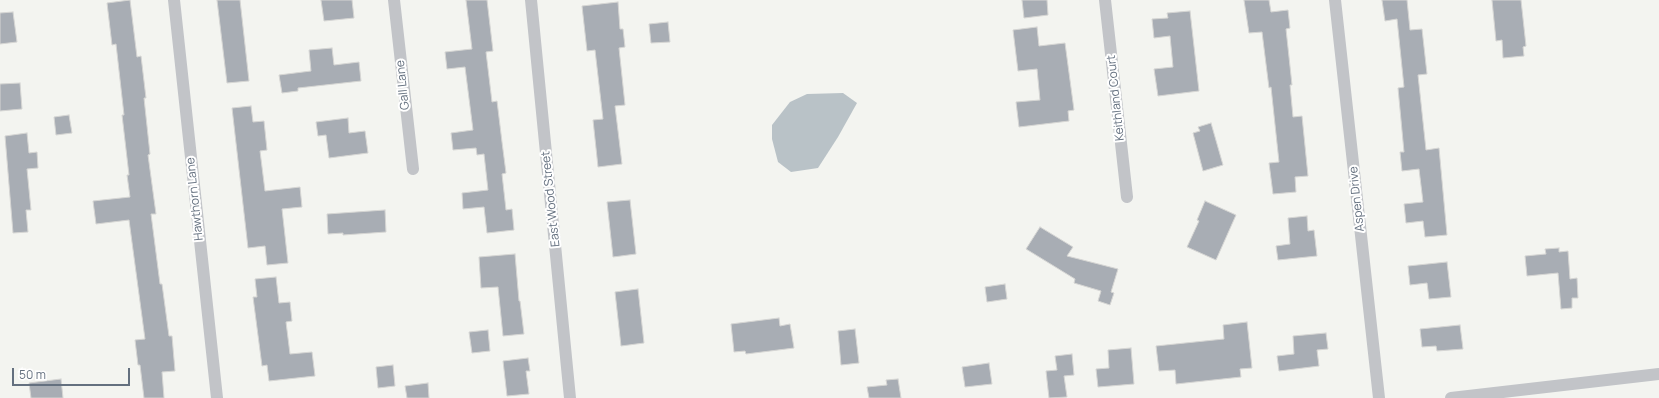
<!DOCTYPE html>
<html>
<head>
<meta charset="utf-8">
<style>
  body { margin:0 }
  #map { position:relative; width:1659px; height:398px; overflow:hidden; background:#f3f4f0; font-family:Manrope,sans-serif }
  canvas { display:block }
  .scale { position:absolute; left:12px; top:368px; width:118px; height:18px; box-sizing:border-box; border:2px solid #64707f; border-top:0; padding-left:5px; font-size:12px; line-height:14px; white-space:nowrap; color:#64707f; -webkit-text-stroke:3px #fff; paint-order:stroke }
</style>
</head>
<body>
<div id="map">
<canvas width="1659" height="398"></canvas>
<div class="scale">50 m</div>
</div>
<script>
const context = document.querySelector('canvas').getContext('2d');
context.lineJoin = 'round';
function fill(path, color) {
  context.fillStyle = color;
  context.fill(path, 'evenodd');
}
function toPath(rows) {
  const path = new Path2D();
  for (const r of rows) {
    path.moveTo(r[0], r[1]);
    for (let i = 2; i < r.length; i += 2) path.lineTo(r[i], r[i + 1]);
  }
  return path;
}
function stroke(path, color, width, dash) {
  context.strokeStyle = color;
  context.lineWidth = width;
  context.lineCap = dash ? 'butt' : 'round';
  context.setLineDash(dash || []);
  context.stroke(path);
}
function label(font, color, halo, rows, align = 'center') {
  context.font = font + ' Manrope,sans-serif';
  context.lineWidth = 4;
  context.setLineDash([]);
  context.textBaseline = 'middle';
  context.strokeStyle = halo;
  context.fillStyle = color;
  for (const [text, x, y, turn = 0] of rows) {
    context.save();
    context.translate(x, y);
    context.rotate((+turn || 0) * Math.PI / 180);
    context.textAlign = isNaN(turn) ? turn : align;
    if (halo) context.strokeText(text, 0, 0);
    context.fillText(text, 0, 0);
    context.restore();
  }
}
const water = toPath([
  [843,93,857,103,838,137,818,168,791,172,778,162,772,139,772,125,790,102,807,94]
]);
const building = toPath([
  [130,0,137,57,141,56,146,98,144,98,150,154,148,155,156,214,151,214,160,284,162,284,169,336,172,336,175,371,162,372,164,398,144,398,140,365,138,365,135,340,145,339,129,220,96,224,93,201,130,197,127,175,129,175,122,115,124,115,116,44,112,45,107,3,130,0],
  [217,0,240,0,249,81,227,83,217,0],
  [321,0,352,0,354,18,324,21,321,0],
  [466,0,487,0,493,51,486,52,492,102,497,101,502,142,506,173,502,174,506,210,512,209,514,230,487,233,484,207,463,209,462,193,488,190,484,154,477,155,476,148,453,150,451,133,473,130,465,67,447,69,445,52,472,49,466,0],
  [1022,0,1047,0,1048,15,1024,18,1022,0],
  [1244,0,1269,0,1271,12,1288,10,1290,28,1286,29,1292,85,1290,85,1293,117,1302,116,1308,176,1295,177,1296,192,1273,194,1269,163,1279,162,1271,87,1269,88,1262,32,1249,33,1244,0],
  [1382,0,1407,0,1410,30,1422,29,1427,74,1418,75,1426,150,1439,148,1447,235,1425,237,1423,221,1406,223,1404,204,1423,202,1419,169,1402,171,1400,152,1404,152,1398,88,1404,87,1397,19,1385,21,1382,0],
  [1492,0,1521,0,1526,46,1523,47,1524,56,1503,58,1502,40,1496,41,1492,0],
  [618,2,620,29,623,29,625,47,619,48,625,105,615,106,622,164,598,167,593,120,603,119,595,50,587,51,582,6,618,2],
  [1190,11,1199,91,1158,96,1154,69,1173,67,1170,36,1154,38,1152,19,1168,18,1167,13,1190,11],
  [13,12,17,42,0,44,0,13,13,12],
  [668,22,670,42,651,43,649,24,668,22],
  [1037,27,1039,46,1065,43,1074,110,1068,111,1069,121,1019,127,1016,102,1040,100,1037,69,1018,71,1013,30,1037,27],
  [332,48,334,65,359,62,361,81,298,88,298,91,282,93,279,75,311,71,309,50,332,48],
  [20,83,22,109,0,111,0,84,20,83],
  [251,106,253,122,264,121,267,150,260,151,265,191,300,187,302,207,282,209,288,263,267,265,265,246,248,248,232,108,251,106],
  [69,115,72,133,56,135,54,117,69,115],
  [348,118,349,133,365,131,368,153,329,158,326,135,318,136,316,122,348,118],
  [1211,123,1223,165,1203,171,1193,133,1200,131,1198,127,1211,123],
  [27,133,29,153,37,152,38,168,27,169,31,210,26,210,28,232,13,233,5,136,27,133],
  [630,200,636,254,613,257,607,202,630,200],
  [1205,201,1236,215,1216,260,1187,247,1199,221,1197,220,1205,201],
  [385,210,386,232,343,235,343,233,328,234,327,214,385,210],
  [1307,216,1308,231,1314,230,1317,256,1278,260,1276,246,1290,244,1288,218,1307,216],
  [1040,227,1073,247,1067,256,1118,269,1111,292,1114,293,1110,305,1098,301,1101,291,1074,283,1075,279,1026,249,1040,227],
  [1559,248,1559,252,1568,251,1570,279,1577,278,1578,298,1572,298,1572,308,1561,309,1558,273,1527,276,1525,256,1546,254,1545,249,1559,248],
  [515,254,519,301,520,301,524,334,503,336,498,287,481,288,479,257,515,254],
  [1447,262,1451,297,1429,299,1427,283,1410,285,1408,266,1447,262],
  [276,277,279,303,290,302,292,321,286,322,290,354,312,352,315,376,269,381,267,365,262,366,253,297,257,297,255,279,276,277],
  [1005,284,1007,299,987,302,985,287,1005,284],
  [638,289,644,343,621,346,615,292,638,289],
  [779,318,780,326,790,324,794,348,746,354,745,351,734,352,731,324,779,318],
  [1247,322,1252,368,1240,369,1241,377,1176,384,1175,370,1159,371,1156,346,1224,339,1223,325,1247,322],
  [1460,325,1463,349,1437,351,1436,346,1422,347,1420,329,1460,325],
  [855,329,859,363,841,365,838,331,855,329],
  [488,330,490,351,472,353,469,332,488,330],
  [1326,333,1328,349,1317,350,1319,366,1279,371,1277,356,1294,354,1293,336,1326,333],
  [1131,348,1134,384,1098,387,1096,369,1109,368,1108,350,1131,348],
  [1072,354,1074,375,1064,376,1067,397,1049,398,1046,371,1057,370,1055,356,1072,354],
  [528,358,530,371,526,371,529,394,507,396,503,361,528,358],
  [989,363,992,384,965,387,962,367,989,363],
  [393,365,395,386,378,388,376,367,393,365],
  [61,379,63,398,31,398,29,383,61,379],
  [898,379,901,398,869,398,867,387,887,385,886,380,898,379],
  [428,383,429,398,407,398,405,386,428,383]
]);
const minor = toPath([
  [174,0,217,398],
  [394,0,413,169],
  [531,0,570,398],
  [1105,0,1127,197],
  [1335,0,1379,398],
  [1451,398,1659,374]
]);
const streetNames = [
  ["Gall Lane",403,85,-96],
  ["Keithland Court",1116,98,-96],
  ["Hawthorn Lane",195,199,-96],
  ["East Wood Street",551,199,-96],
  ["Aspen Drive",1357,199,-96]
];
fill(water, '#b9c2c7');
fill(building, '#a8adb4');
stroke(building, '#d5d5d3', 1);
stroke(minor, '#c2c4c8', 12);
label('12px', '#64707f', '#fff', streetNames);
</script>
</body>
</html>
